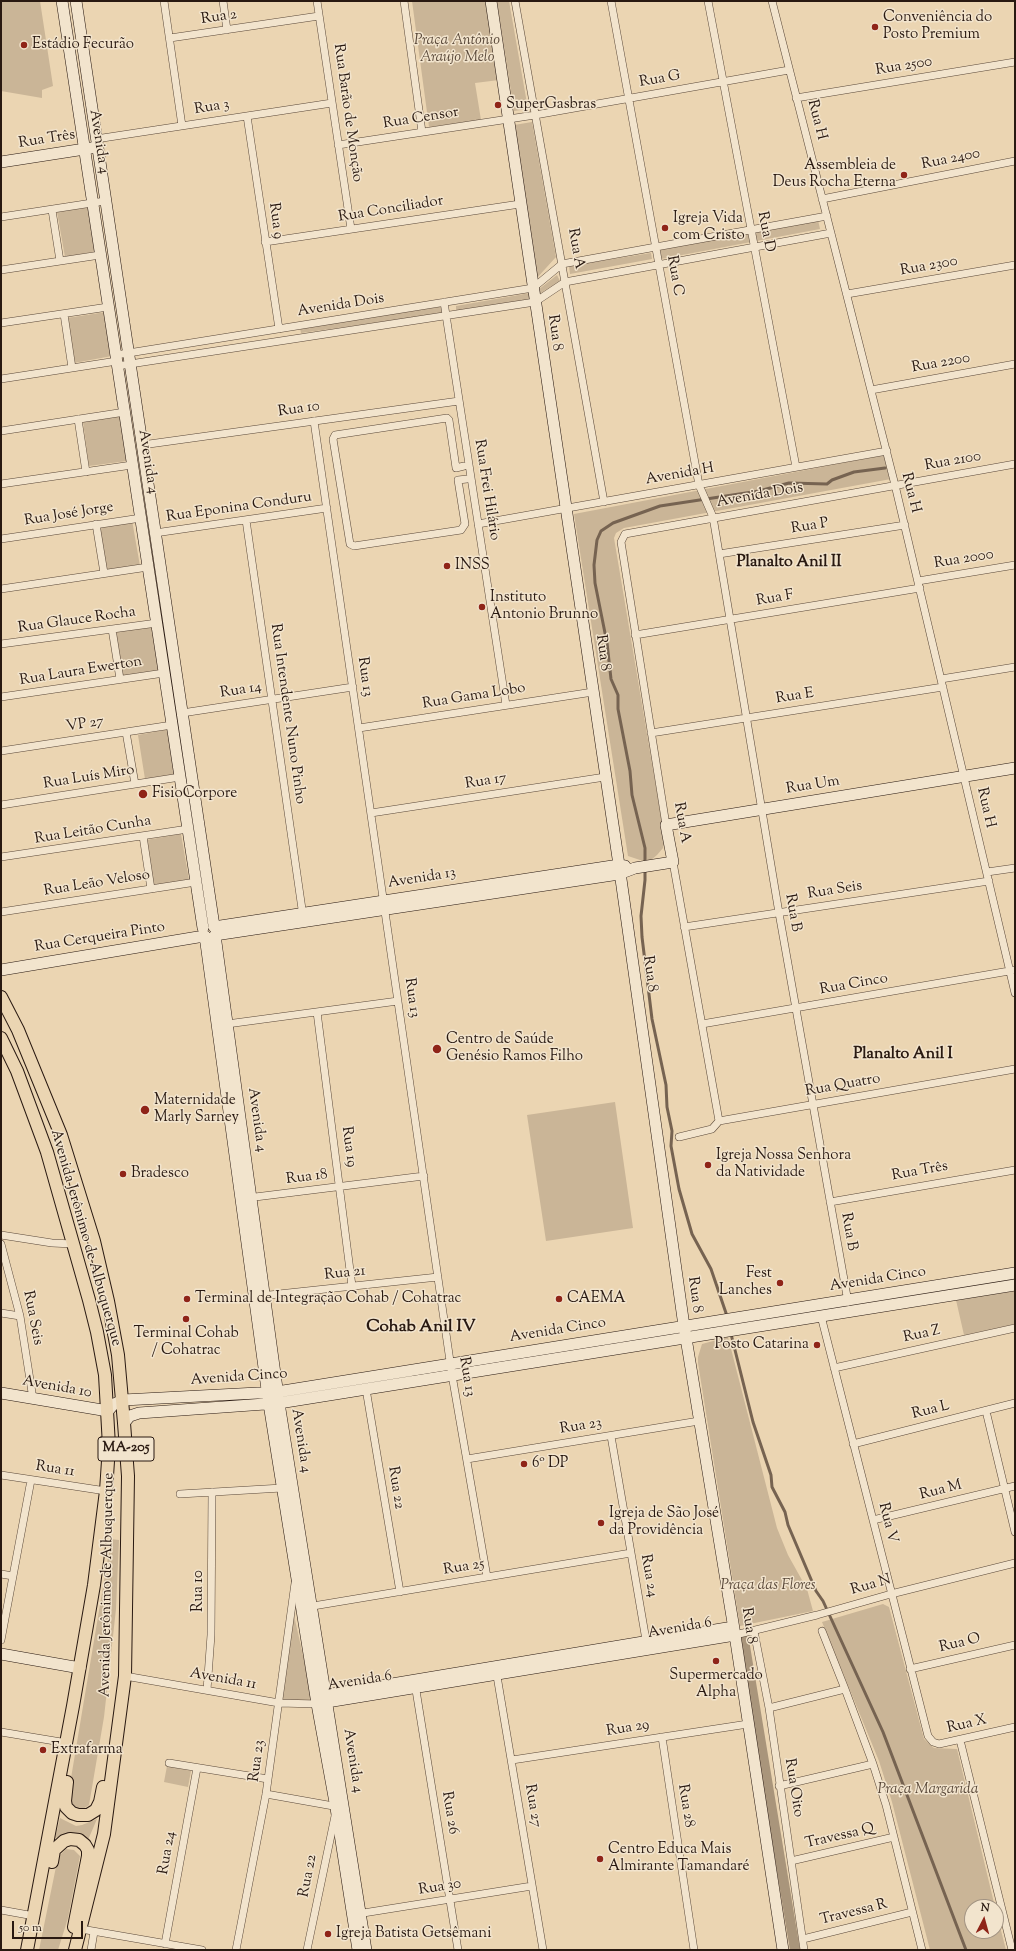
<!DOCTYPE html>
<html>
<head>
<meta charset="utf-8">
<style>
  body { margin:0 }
  #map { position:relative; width:1016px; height:1951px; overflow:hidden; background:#ebd5b2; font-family:"Sorts Mill Goudy",serif }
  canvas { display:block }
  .frame { position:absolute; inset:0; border:2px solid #291911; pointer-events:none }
  .north { position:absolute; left:964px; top:1899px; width:40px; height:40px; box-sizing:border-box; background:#f2e4cd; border:1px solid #a29382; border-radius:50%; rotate:6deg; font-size:11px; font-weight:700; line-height:16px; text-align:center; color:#291911 }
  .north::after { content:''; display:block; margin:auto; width:14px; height:18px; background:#8f2418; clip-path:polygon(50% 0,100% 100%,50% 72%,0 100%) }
  .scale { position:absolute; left:12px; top:1921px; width:71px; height:18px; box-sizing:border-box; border:2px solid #291911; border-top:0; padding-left:5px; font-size:12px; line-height:14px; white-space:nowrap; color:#291911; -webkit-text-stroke:3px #f2e4cd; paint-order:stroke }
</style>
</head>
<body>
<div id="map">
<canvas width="1016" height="1951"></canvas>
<div class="frame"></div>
<div class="north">N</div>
<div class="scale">50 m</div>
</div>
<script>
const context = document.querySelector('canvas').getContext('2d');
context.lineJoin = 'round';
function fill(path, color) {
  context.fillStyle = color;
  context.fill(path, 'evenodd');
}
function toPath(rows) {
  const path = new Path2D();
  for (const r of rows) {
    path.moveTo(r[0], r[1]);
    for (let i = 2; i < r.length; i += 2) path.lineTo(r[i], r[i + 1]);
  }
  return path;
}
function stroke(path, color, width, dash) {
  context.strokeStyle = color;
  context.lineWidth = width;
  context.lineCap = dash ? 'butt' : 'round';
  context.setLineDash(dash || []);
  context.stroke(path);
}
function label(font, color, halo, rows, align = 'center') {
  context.font = font + ' "Sorts Mill Goudy",serif';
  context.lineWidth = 3;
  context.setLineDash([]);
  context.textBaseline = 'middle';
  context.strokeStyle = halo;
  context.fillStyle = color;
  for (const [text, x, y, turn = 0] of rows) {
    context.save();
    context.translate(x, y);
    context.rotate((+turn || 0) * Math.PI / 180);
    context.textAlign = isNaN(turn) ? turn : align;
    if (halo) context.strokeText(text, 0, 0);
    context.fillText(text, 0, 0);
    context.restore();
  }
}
const green = toPath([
  [1,1,40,1,53,86,42,90,42,98,1,91],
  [412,1,488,1,499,80,475,83,481,120,429,127],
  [497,1,509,1,528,109,514,111],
  [532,122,556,257,536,279,514,125],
  [91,206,98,251,65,257,57,212],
  [818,220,820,229,661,259,660,249],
  [651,253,652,259,570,274,569,266],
  [557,275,560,281,539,294,538,290],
  [530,293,531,301,456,312,456,306],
  [445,306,446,313,301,333,300,328],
  [106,312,112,356,74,363,67,318],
  [121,416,127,461,89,466,83,422],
  [885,455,891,479,624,528,616,533,614,538,665,841,663,848,657,855,651,860,640,860,628,856,574,514],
  [132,520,140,566,107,570,98,525],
  [153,625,160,671,122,676,115,631],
  [170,729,177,774,145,779,138,735],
  [181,834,189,880,153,886,146,840],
  [615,1102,633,1228,546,1241,527,1115],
  [1015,1291,1015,1324,964,1335,956,1300],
  [728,1337,777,1528,788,1555,807,1589,813,1611,740,1626,698,1363,698,1357,702,1344],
  [111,1539,119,1540,116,1609,104,1717,89,1805,80,1811,67,1802],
  [291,1602,313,1700,282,1701],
  [883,1604,889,1607,924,1739,934,1748,957,1749,995,1907,972,1907,972,1931,996,1931,996,1911,1006,1950,930,1950,892,1802,879,1761,822,1622],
  [746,1637,781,1841,799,1950,791,1950,741,1638],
  [167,1766,191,1771,188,1787,164,1782],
  [60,1818,76,1826,82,1825,97,1819,88,1840,66,1835,55,1838],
  [66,1849,74,1850,80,1856,68,1918,58,1950,39,1950,58,1857]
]);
const stream = toPath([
  [727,1316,711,1269,692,1234,679,1189,671,1146,672,1131,667,1107,666,1085,652,1019,642,937,641,916,645,880,645,848,632,795,630,771,618,709,618,695,611,679,607,643,595,583,594,565,597,540,601,531,613,523,660,506,759,491,789,483,827,484,832,480,854,472,885,468],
  [731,1334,753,1422,771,1475,772,1487,785,1512,788,1525,816,1591,823,1601,883,1732,966,1950]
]);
const canal = toPath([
  [744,1640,795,1950]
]);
const street = toPath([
  [164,1,182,126],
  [223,1,227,30],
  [317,1,351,229],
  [404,1,422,132],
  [515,1,604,502],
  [611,1,699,485,713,517,779,913,848,1302],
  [708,1,796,467],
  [772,1,895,485,1015,993],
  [170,38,319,16],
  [796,98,1015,62],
  [247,116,279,329],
  [96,139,332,103],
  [338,145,535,115,789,70],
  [822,199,1015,161],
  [52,210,60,261],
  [1,217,105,201],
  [265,242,520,204],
  [1,270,100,255],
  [847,294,1015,265],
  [444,302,506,705],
  [64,314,72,368],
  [1,323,108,307],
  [116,355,533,288,562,264,827,216],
  [117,366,535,302,565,282,831,233],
  [1,379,117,361],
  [871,390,1015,364],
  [78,419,86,472],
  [314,421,452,1375,487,1577],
  [1,431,125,412],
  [142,445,459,401],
  [464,466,456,468,449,420,447,418,335,435,333,439,350,544,354,546,461,530,465,524,458,480,467,479],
  [1,484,132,465],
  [246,520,303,916],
  [96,524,104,573],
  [478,524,887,451],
  [155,533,327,508],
  [1,539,141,518],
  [719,554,905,525],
  [918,581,1015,565],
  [1,589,148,567],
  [112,629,120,679],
  [635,635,920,588],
  [1,644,157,623],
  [941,679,1015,667],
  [1,697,164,673],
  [182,713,353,687],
  [359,728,593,692],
  [126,732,135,784],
  [651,733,943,687],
  [1,751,172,725],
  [1,805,180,777],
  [371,813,605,777],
  [666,825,621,542,625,534,1015,464],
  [143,836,151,889],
  [1,857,188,829],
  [673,862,719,1121],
  [987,872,1015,868],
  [1,912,196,882],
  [684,927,989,881],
  [317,1012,352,1286],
  [227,1024,398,1001],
  [702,1024,1015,970],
  [679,1137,712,1129,719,1121,1015,1069],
  [247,1198,424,1176],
  [830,1202,1015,1170],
  [1,1235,52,1243,73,1244],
  [1,1244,20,1316,33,1399],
  [260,1296,438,1277],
  [1,1313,20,1316],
  [821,1316,928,1736,933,1742,939,1744,1015,1727],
  [834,1368,1015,1328],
  [366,1389,400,1592],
  [986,1411,1015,1532],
  [611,1436,647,1646],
  [853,1444,1015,1403],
  [467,1459,699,1421],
  [1,1475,106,1491],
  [180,1494,282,1488],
  [873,1520,1015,1486],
  [1,1574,13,1576],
  [307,1607,631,1553],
  [754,1631,769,1708,804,1950],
  [822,1631,845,1689,873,1764,886,1805,922,1950],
  [735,1635,817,1615,891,1594,1015,1563],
  [1,1640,31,1480],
  [910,1669,1015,1645],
  [496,1670,543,1950],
  [125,1676,279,1703,317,1704],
  [415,1684,458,1950],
  [207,1690,211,1635,212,1492],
  [769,1708,845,1689],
  [1,1732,67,1743],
  [662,1737,694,1950],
  [960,1740,1012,1950],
  [512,1760,748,1724],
  [169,1763,268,1779],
  [779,1786,873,1764],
  [266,1794,339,1807],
  [791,1861,894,1837],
  [1,1910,34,1916],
  [357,1914,532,1886],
  [81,1929,202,1950],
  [803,1939,912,1912],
  [165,1944,197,1768],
  [91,1950,94,1932],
  [236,1950,266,1794,295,1583],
  [307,1950,335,1816]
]);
const secondary = toPath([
  [62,1,203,928],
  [76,1,214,926],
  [491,1,619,865,684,1326,735,1635,783,1950],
  [1,162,91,148],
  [214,927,619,865,625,866],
  [215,935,279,1403,366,1950],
  [215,935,619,874,635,868,673,862,666,825,1015,768],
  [205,936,269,1404,317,1704,336,1808,358,1950],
  [1,970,204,936],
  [1,1393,108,1411,114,1404,123,1400,277,1392,1015,1273],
  [124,1423,130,1416,139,1413,279,1403,1015,1285],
  [1,1654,80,1668],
  [321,1700,326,1695,733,1627],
  [321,1703,735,1635]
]);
const primary = toPath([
  [1,997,18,1030,61,1135,94,1241,108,1301,118,1355,124,1423,128,1476,125,1676,104,1834,75,1950],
  [1,1038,17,1071,47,1152,89,1300,97,1332,105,1375,109,1446,106,1491,94,1585,73,1706,27,1950],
  [67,1782,65,1801,66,1807,72,1813,78,1815,88,1815,96,1810,100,1802,103,1787],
  [52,1862,54,1850,64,1841,70,1839,79,1840,85,1845,88,1850,88,1856,74,1927]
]);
const markers = [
  [875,27,4,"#8f2418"],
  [24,45,4,"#8f2418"],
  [498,105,4,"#8f2418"],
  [904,175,4,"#8f2418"],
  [665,228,4,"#8f2418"],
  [447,566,4,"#8f2418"],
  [482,607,4,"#8f2418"],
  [143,794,5,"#8f2418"],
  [437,1049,5,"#8f2418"],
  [145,1110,5,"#8f2418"],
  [708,1165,4,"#8f2418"],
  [123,1174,4,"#8f2418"],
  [780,1283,4,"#8f2418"],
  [187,1299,4,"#8f2418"],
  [559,1299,4,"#8f2418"],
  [186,1319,4,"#8f2418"],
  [817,1345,4,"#8f2418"],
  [524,1464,4,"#8f2418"],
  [601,1523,4,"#8f2418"],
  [716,1661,4,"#8f2418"],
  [43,1750,4,"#8f2418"],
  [600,1859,4,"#8f2418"],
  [328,1934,4,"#8f2418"]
];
const shields = [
  [126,1449,56]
];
const shieldNames = [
  ["MA-205",126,1449]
];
const streetNames = [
  ["Rua 2",219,18,-8],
  ["Rua 2500",904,67,-9],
  ["Rua G",660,80,-10],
  ["Rua 3",212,108,-9],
  ["Rua Barão de Monção",347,113,82],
  ["Rua Censor",421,119,-9],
  ["Rua H",816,120,76],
  ["Rua Três",47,140,-9],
  ["Avenida 4",98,142,81],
  ["Rua 2400",951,160,-11],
  ["Rua Conciliador",391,210,-9],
  ["Rua 9",275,221,82],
  ["Rua D",765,232,79],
  ["Rua A",575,249,80],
  ["Rua 2300",929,267,-10],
  ["Rua C",674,276,80],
  ["Avenida Dois",341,306,-9],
  ["Rua 8",554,333,82],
  ["Rua 2200",941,364,-10],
  ["Rua 10",299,410,-8],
  ["Avenida 4",147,462,81],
  ["Rua 2100",953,462,-10],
  ["Avenida H",680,475,-10],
  ["Rua Frei Hilário",486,490,81],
  ["Rua H",910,493,76],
  ["Avenida Dois",760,496,-10],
  ["Rua Eponina Conduru",239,508,-8],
  ["Rua José Jorge",69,515,-9],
  ["Rua P",810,527,-9],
  ["Rua 2000",964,560,-9],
  ["Rua F",775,599,-10],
  ["Rua Glauce Rocha",77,621,-8],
  ["Rua 8",602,653,82],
  ["Rua Laura Ewerton",81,672,-9],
  ["Rua 13",364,677,82],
  ["Rua 14",241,691,-9],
  ["Rua Gama Lobo",474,697,-9],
  ["Rua E",795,697,-9],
  ["Rua Intendente Nuno Pinho",287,714,82],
  ["VP 27",85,725,-8],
  ["Rua Luís Miro",89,778,-9],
  ["Rua 17",486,782,-9],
  ["Rua Um",813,786,-9],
  ["Rua H",985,808,77],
  ["Rua A",681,823,80],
  ["Rua Leitão Cunha",93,831,-9],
  ["Avenida 13",422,879,-9],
  ["Rua Leão Veloso",97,884,-9],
  ["Rua Seis",835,891,-9],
  ["Rua B",792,913,80],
  ["Rua Cerqueira Pinto",100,938,-9],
  ["Rua 8",649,974,82],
  ["Rua Cinco",854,985,-10],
  ["Rua 13",411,998,82],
  ["Rua Quatro",843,1086,-10],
  ["Avenida 4",256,1120,82],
  ["Rua 19",348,1147,82],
  ["Rua Três",920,1172,-10],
  ["Rua 18",307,1178,-7],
  ["Rua B",848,1232,80],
  ["Avenida Jerônimo de Albuquerque",85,1238,74],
  ["Rua 21",345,1274,-6],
  ["Avenida Cinco",878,1280,-9],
  ["Rua 8",694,1295,82],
  ["Rua Seis",32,1318,79],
  ["Avenida Cinco",558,1331,-9],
  ["Rua Z",922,1335,-12],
  ["Rua 13",466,1377,81],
  ["Avenida Cinco",239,1378,-4],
  ["Avenida 10",57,1388,10],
  ["Rua L",931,1411,-14],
  ["Rua 23",581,1427,-9],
  ["Avenida 4",300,1441,81],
  ["Rua 11",55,1470,9],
  ["Rua 22",395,1488,81],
  ["Rua M",941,1491,-14],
  ["Rua V",887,1523,76],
  ["Rua 25",464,1568,-9],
  ["Rua 24",648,1576,80],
  ["Avenida Jerônimo de Albuquerque",108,1585,-89],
  ["Rua N",871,1586,-16],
  ["Rua 10",199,1591,-90],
  ["Rua 8",748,1626,81],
  ["Avenida 6",680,1629,-10],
  ["Rua O",960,1644,-13],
  ["Avenida 11",223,1680,10],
  ["Avenida 6",360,1682,-9],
  ["Rua X",967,1725,-13],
  ["Rua 29",628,1729,-9],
  ["Rua 23",258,1761,-82],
  ["Avenida 4",352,1761,81],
  ["Rua Oito",793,1788,81],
  ["Rua 27",532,1806,81],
  ["Rua 28",685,1806,81],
  ["Rua 26",449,1813,81],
  ["Travessa Q",840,1837,-13],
  ["Rua 24",168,1853,-80],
  ["Rua 22",309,1876,-79],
  ["Rua 30",440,1888,-9],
  ["Travessa R",854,1913,-14]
];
const poiNames = [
  ["Conveniência do",883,18],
  ["Posto Premium",883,35],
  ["Estádio Fecurão",32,45],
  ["SuperGasbras",506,105],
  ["Assembleia de",896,166,"right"],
  ["Deus Rocha Eterna",896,183,"right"],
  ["Igreja Vida",673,219],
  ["com Cristo",673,236],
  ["INSS",455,566],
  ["Instituto",490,598],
  ["Antonio Brunno",490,615],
  ["FisioCorpore",152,794],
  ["Centro de Saúde",446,1040],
  ["Genésio Ramos Filho",446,1057],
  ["Maternidade",154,1101],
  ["Marly Sarney",154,1118],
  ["Igreja Nossa Senhora",716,1156],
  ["da Natividade",716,1173],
  ["Bradesco",131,1174],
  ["Fest",772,1274,"right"],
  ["Lanches",772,1291,"right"],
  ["Terminal de Integração Cohab / Cohatrac",195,1299],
  ["CAEMA",567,1299],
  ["Terminal Cohab",186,1334,"center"],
  ["/ Cohatrac",186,1351,"center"],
  ["Posto Catarina",809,1345,"right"],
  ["6º DP",532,1464],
  ["Igreja de São José",609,1514],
  ["da Providência",609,1531],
  ["Supermercado",716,1676,"center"],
  ["Alpha",716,1693,"center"],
  ["Extrafarma",51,1750],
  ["Centro Educa Mais",608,1850],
  ["Almirante Tamandaré",608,1867],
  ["Igreja Batista Getsêmani",336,1934]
];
const parkNames = [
  ["Praça Antônio",457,41],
  ["Araújo Melo",457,58],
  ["Praça das Flores",768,1586],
  ["Praça Margarida",928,1790]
];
const neighbourhoodNames = [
  ["Planalto Anil II",789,563],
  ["Planalto Anil I",903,1055]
];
const quarterNames = [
  ["Cohab Anil IV",421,1328]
];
fill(green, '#cab597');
stroke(stream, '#766351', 3);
stroke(canal, '#a9957b', 10);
stroke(street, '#5a4839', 8);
stroke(secondary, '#291911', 12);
stroke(primary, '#291911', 14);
stroke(street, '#f2e4cd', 7);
stroke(secondary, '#f2e4cd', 11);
stroke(primary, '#ebd5b2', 12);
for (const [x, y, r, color] of markers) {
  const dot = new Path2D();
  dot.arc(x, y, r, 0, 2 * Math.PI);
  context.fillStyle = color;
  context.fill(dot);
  stroke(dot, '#f2e4cd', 1.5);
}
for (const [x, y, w] of shields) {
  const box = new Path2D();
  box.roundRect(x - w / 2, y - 12, w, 24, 3);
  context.fillStyle = '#f2e4cd';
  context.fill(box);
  stroke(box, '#291911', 1);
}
label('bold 14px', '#291911', null, shieldNames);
label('15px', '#291911', '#f2e4cd', streetNames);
label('15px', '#291911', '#f2e4cd', poiNames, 'left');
label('italic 15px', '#594839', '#f2e4cd', parkNames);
label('bold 16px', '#291911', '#f2e4cd', neighbourhoodNames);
label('bold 17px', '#291911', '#f2e4cd', quarterNames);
</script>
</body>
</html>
